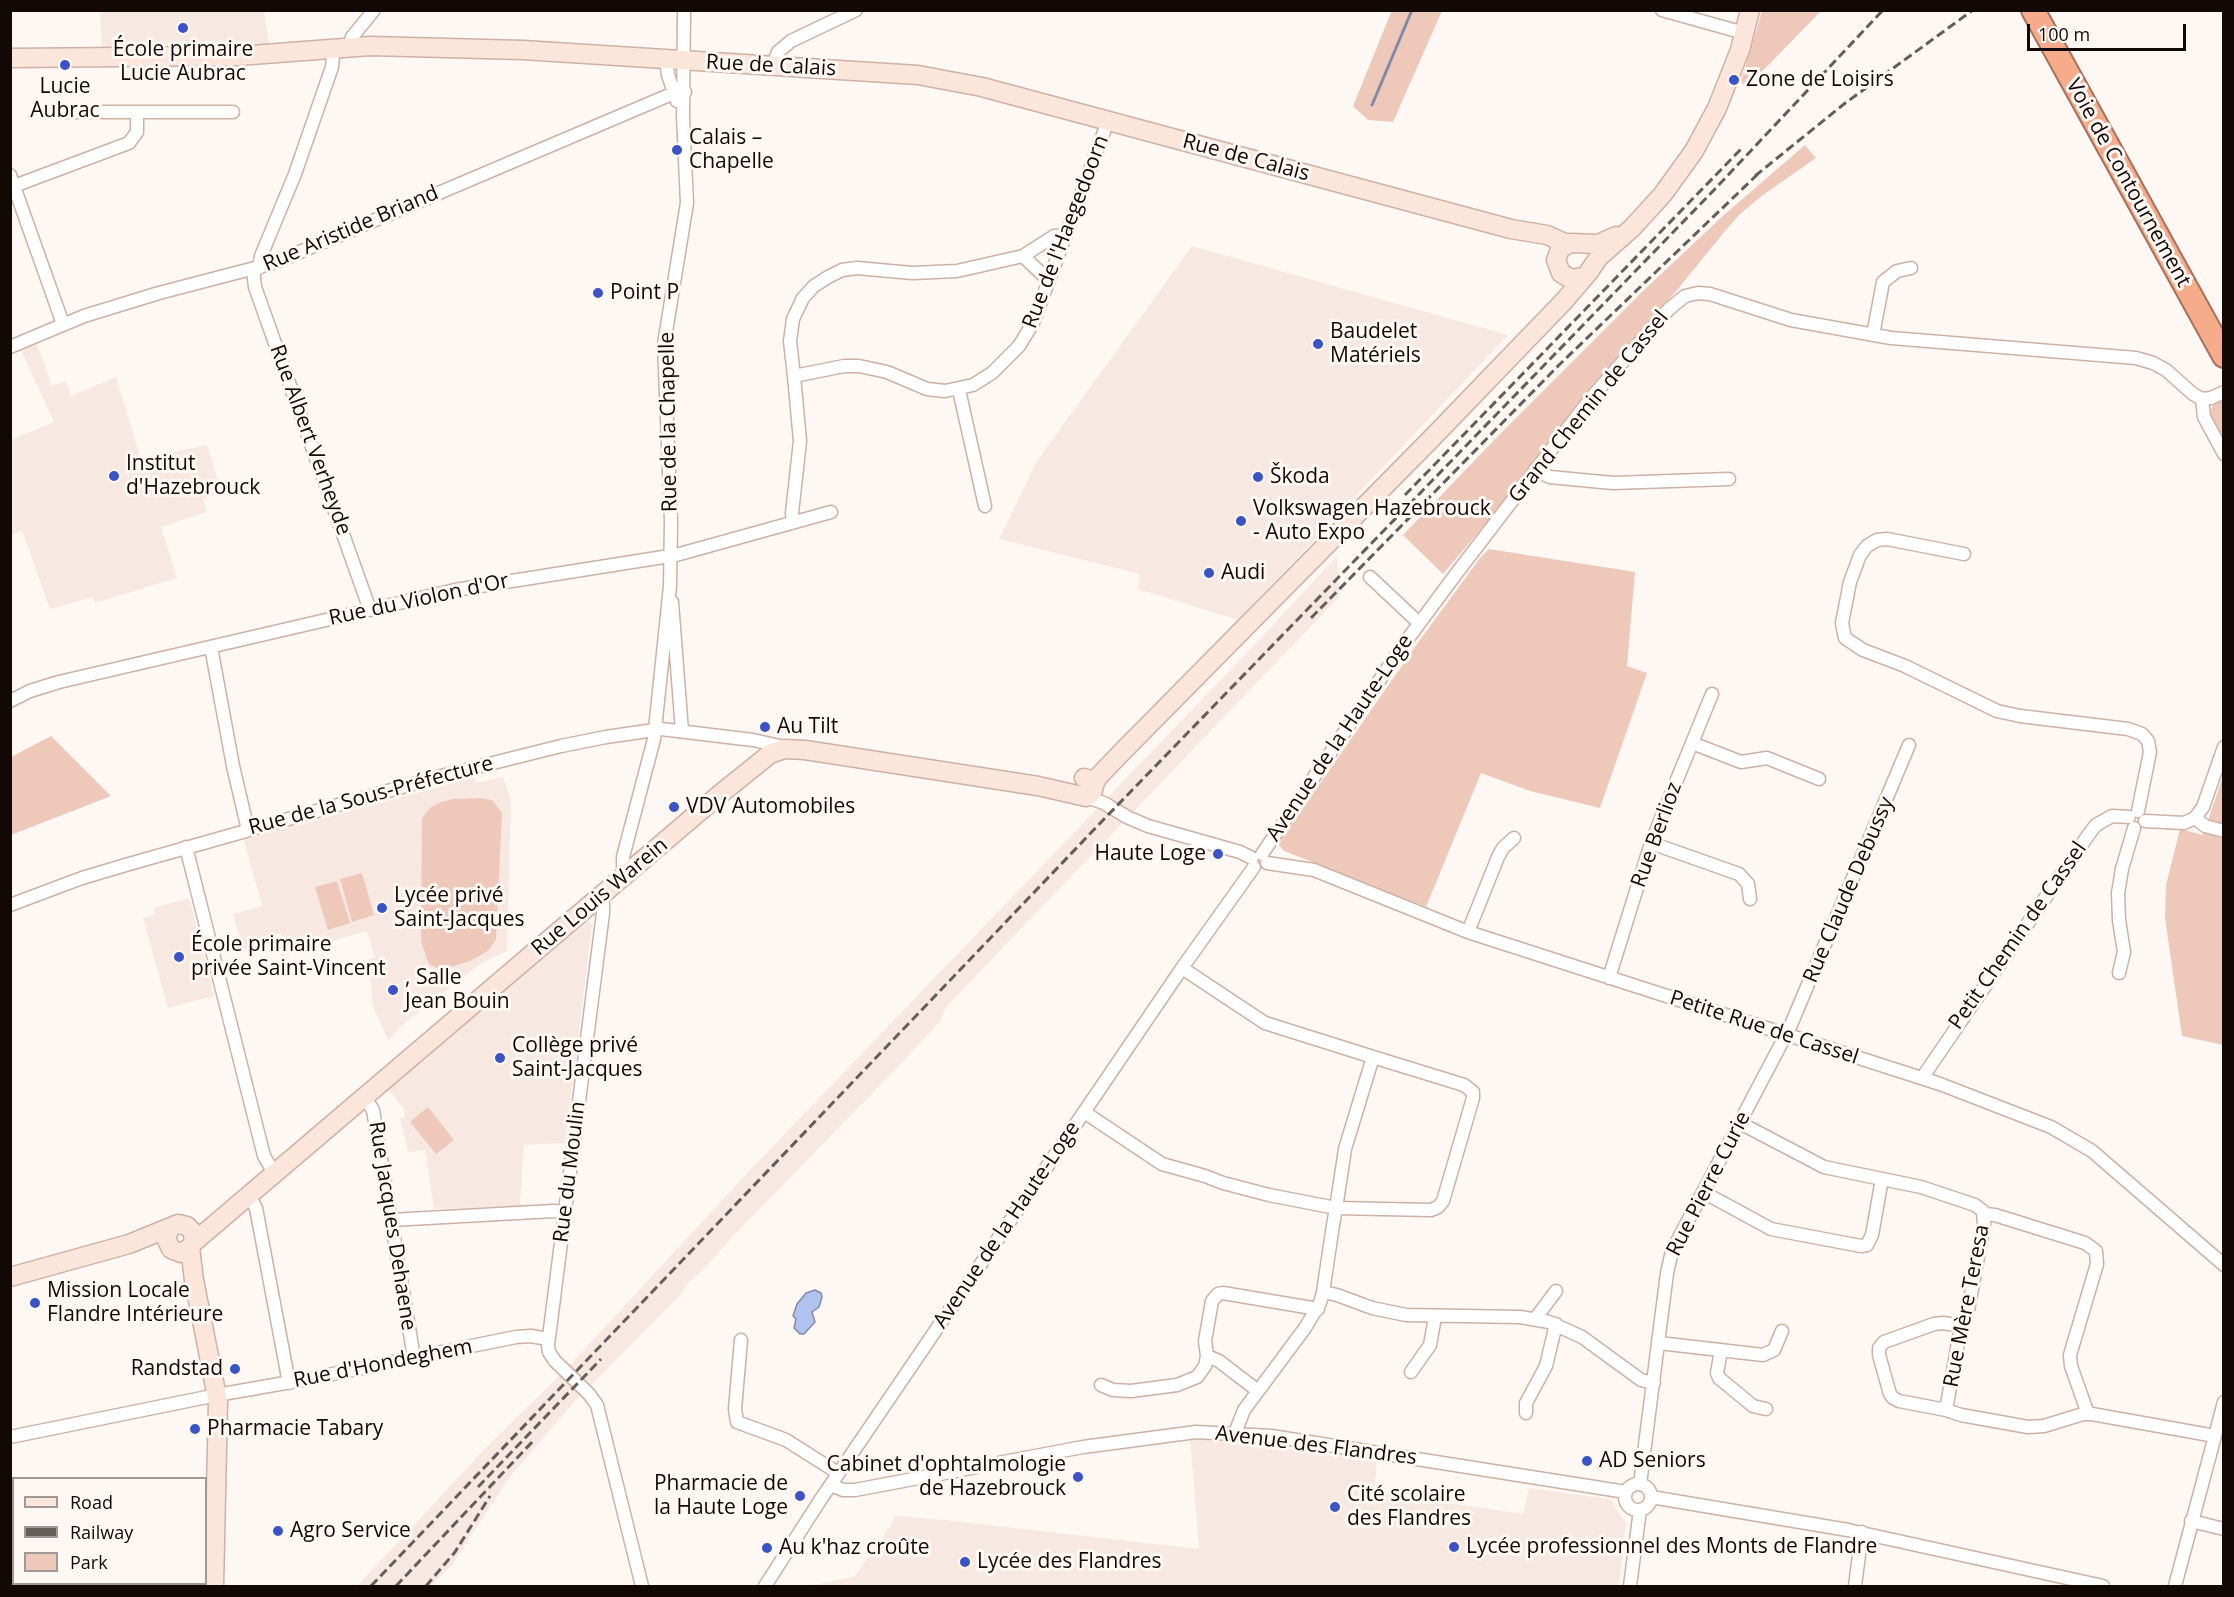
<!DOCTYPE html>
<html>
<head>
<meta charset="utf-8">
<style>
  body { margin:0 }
  #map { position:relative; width:2234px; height:1597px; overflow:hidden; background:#fef8f5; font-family:"Open Sans",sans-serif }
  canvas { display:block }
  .frame { position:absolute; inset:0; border:12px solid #120906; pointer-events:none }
  .legend { position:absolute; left:12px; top:1477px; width:195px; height:108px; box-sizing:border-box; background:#fef8f5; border:2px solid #a09895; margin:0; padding:8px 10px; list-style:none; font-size:18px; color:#120906 }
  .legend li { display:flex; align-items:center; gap:12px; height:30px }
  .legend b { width:30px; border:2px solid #a09895 }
  .scale { position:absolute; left:2027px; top:24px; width:159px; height:27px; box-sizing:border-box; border:3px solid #120906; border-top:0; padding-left:8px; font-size:18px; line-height:21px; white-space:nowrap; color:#120906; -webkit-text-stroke:4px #fef8f5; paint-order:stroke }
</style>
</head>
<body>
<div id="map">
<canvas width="2234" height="1597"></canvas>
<div class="frame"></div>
<ul class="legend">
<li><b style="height:8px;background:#fce6dc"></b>Road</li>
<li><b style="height:8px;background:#655d5a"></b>Railway</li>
<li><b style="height:16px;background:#eec9b9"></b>Park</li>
</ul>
<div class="scale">100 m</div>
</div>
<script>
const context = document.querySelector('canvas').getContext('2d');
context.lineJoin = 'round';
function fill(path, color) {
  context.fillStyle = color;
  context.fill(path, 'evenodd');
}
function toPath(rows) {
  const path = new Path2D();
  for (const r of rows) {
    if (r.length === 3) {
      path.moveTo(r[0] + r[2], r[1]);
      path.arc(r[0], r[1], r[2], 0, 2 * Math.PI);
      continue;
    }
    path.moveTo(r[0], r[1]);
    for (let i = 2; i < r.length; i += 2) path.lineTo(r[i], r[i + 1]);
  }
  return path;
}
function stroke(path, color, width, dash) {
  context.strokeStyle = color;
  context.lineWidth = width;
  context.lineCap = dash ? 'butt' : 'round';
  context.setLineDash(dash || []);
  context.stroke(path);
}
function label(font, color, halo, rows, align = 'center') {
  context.font = font + ' "Open Sans",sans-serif';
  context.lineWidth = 6;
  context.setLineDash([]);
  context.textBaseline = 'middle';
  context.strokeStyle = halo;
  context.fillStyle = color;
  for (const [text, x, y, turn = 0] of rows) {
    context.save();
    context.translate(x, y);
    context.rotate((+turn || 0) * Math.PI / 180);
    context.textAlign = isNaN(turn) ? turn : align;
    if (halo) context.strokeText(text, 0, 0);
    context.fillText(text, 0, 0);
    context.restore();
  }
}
const built = toPath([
  [100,11,264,11,269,45,102,50],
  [1192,246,1508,335,1238,620,1138,589,1140,574,999,539,1037,461],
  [37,344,52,386,66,381,71,396,116,377,141,459,207,445,222,493,203,499,207,512,161,527,177,578,95,603,93,597,50,609,22,530,11,535,11,440,54,422,21,351],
  [1337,556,1339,597,946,1007,940,1021,898,1067,733,1236,702,1271,689,1282,682,1293,573,1403,509,1478,452,1565,431,1586,357,1586,480,1454,565,1370,752,1168,1257,642],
  [475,777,476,783,503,777,511,800,507,951,480,964,405,1023,388,1040,373,1007,369,959,375,958,367,931,282,956,281,933,261,938,264,951,259,952,257,947,243,950,233,914,262,906,244,840],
  [189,898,214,996,168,1008,143,918,155,915,154,908],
  [585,922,590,922,592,925,565,1143,524,1145,520,1206,434,1209,425,1150,408,1152,400,1118,405,1117,404,1109,388,1089],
  [1190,1437,1246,1442,1377,1462,1374,1492,1523,1514,1529,1488,1610,1499,1626,1523,1619,1586,807,1586,854,1577,893,1522,894,1516,935,1519,1199,1549]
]);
const green = toPath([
  [1392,10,1442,11,1393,122,1368,120,1353,106],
  [1762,11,1821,11,1746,88,1741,81],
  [1805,145,1816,158,1763,195,1740,214,1725,231,1678,289,1587,391,1509,496,1443,574,1403,535,1498,436,1645,289,1725,214],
  [2223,397,2223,444,2210,421,2209,413,2214,403],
  [1489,549,1635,572,1627,666,1647,673,1600,808,1530,791,1481,773,1426,907,1284,851,1278,844,1417,644,1480,558],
  [51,736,111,796,11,835,11,757],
  [2223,776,2223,1045,2182,1036,2165,918,2166,885,2180,829,2203,835],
  [480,798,492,800,502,813,496,939,489,950,481,955,468,962,443,969,437,968,429,964,421,942,422,818,431,807,441,802,454,799],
  [362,873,374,915,352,922,340,879],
  [337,881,350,923,328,930,315,887],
  [428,1107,454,1140,436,1154,410,1122]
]);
const water = toPath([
  [815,1290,821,1293,822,1297,819,1307,812,1312,815,1322,804,1334,800,1334,794,1328,796,1319,793,1316,797,1304,806,1293,815,1290]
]);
const stream = toPath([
  [1372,105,1412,10]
]);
const street = toPath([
  [1662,10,1744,33],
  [350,46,352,37,374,10],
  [666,59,668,75,677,101],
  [773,66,778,52,791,41,856,10],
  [47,112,233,112],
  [10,175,63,324],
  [14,186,129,143,137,132,137,113],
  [1023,256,1049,281],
  [259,268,261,256,295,174,332,67,334,47],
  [253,270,255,287,370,610],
  [1873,335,1883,282,1897,271,1911,268],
  [10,347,84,316,159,293,274,263,674,93,685,92],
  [794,376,790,341,793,319,803,298,814,286,828,277,842,270,857,268,912,273,957,271,1023,256,1054,236,1066,235],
  [959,390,985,506],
  [2202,399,2204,417,2224,454],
  [1535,470,1550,477,1613,483,1729,479],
  [793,522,792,513,800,441,794,376,844,366,859,366,887,372,927,389,945,391,973,385,992,373,1019,346,1033,323,1108,121],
  [1964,554,1887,539,1877,540,1867,546,1860,555,1850,582,1842,623,1845,638,1863,650,1905,666,1997,711,2020,716,2128,729,2142,734,2148,741,2150,752,2138,811],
  [1370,577,1419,623],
  [672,602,682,731],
  [211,647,233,766,248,830],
  [10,701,30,691,59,682,455,590,676,555,831,512],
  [1692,743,1741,762,1767,758,1819,779],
  [1086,797,1104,803,1127,817,1148,826,1240,852,1252,858],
  [2195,818,2205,826,2224,831],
  [2145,821,2184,823,2195,818,2203,807,2224,747],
  [1651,843,1739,874,1748,884,1750,899],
  [186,847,264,1156,274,1173],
  [1262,854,1404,644,1456,574,1591,398,1669,309,1685,296,1698,293,1710,294,1791,320,1891,338,2136,358,2153,363,2166,370,2193,394,2202,399,2211,398,2224,392],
  [1267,863,1314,870,1468,932,1940,1084,2051,1127,2092,1151,2224,1265],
  [627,874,623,866,623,857,654,739,670,586,671,521,664,344,687,203,683,116,684,10],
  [600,897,603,904,603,913,548,1345,549,1352,555,1361,589,1394,597,1405,642,1586],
  [10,905,82,878,129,864,441,776,561,746,606,737,661,729,753,740,789,748],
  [1468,932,1498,857,1503,848,1514,838],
  [1182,968,1265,1023,1373,1057],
  [2119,973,2124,952,2119,920,2118,893,2122,869,2134,828],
  [1609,978,1651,843,1712,694],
  [1922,1078,2089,834,2096,825,2112,816,2129,817],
  [364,1096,373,1110,414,1358],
  [1084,1112,1162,1164,1205,1176,1223,1183,1269,1195,1336,1208,1431,1210,1438,1207,1443,1201,1473,1098,1473,1092,1464,1085,1373,1057,1345,1149,1344,1156,1336,1208,1333,1225,1323,1292,1320,1303,1305,1328,1244,1410,1235,1433],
  [1740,1123,1824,1167,1921,1187,1975,1205,1983,1211,1984,1225,1968,1310,1959,1337,1946,1410],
  [1703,1192,1771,1229,1861,1246,1867,1245,1872,1235,1882,1179],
  [248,1194,256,1208,289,1383],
  [1985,1214,1995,1215,2085,1243,2096,1251,2097,1264,2070,1355,2071,1366,2088,1414],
  [391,1220,553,1211,565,1212],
  [1323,1292,1337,1295,1372,1308,1406,1315,1520,1317,1549,1322,1582,1337,1641,1380,1654,1383],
  [1535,1319,1556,1291],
  [1962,1326,1943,1323,1934,1324,1884,1342,1879,1348,1879,1355,1890,1394,1893,1398,1899,1401,1946,1410,1961,1415,2028,1427,2044,1426,2083,1414,2092,1414,2215,1436],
  [741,1340,735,1409,737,1422,786,1440,838,1473],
  [1659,1343,1763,1355,1774,1350,1782,1331],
  [1721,1350,1717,1373,1719,1378,1753,1406,1766,1409],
  [1207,1356,1219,1361,1258,1391],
  [1411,1372,1430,1345,1435,1317],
  [1101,1385,1113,1390,1131,1391,1177,1385,1197,1377,1205,1366,1207,1356,1205,1341,1212,1301,1218,1294,1223,1293,1318,1309],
  [217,1395,308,1379,516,1337,531,1336,548,1339],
  [1526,1413,1526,1403,1546,1366,1556,1324],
  [10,1437,207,1397],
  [1638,1497,13],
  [1640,1484,1667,1273,1672,1251,1790,1027,1909,745],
  [831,1485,843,1490,855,1490,1083,1447,1196,1432,1271,1436,1626,1492],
  [1651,1497,1848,1530,2103,1586],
  [2191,1521,2224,1529],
  [765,1586,821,1499,1182,968,1254,867],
  [1630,1586,1640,1510],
  [1855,1586,1862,1532],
  [2175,1586,2224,1402]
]);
const secondary = toPath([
  [10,58,238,56,370,46,523,50,918,75,982,87,1511,229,1547,235,1567,244],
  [1582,277,1571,279,1561,273,1556,260,1560,249,1570,243,1598,244,1616,236],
  [1094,784,1099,776,1120,754,1432,438,1564,301,1588,273,1599,257,1632,228,1663,194,1694,151,1717,108,1740,50,1750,10],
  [194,1242,719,795,770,754,784,749,805,750,1038,786,1086,797,1092,793,1094,786,1091,780,1084,778],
  [190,1248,194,1280,218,1402,214,1586],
  [10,1277,129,1244,178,1224,187,1226,192,1231,194,1240,191,1247,181,1253,171,1249,166,1238,170,1228]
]);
const highway = toPath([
  [2033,10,2224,356]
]);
const rail = toPath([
  [1755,176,1844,104,1973,10],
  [1405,495,1743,147],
  [1311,618,1560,364,1761,171],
  [478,1487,601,1359],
  [371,1586,1108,815,1714,190,1883,10],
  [396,1586,534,1440],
  [426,1586,455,1552,490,1496]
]);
const markers = [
  [183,28,6,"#3a53c5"],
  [65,65,6,"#3a53c5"],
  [1734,80,6,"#3a53c5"],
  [677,150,6,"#3a53c5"],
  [598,293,6,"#3a53c5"],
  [1318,344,6,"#3a53c5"],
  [114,476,6,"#3a53c5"],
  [1258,477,6,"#3a53c5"],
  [1241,521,6,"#3a53c5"],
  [1209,573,6,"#3a53c5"],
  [765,727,6,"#3a53c5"],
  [674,807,6,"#3a53c5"],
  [1218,854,6,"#3a53c5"],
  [382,908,6,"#3a53c5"],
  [179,957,6,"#3a53c5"],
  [393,990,6,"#3a53c5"],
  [500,1058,6,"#3a53c5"],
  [35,1303,6,"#3a53c5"],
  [235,1369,6,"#3a53c5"],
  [195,1429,6,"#3a53c5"],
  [1587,1461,6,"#3a53c5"],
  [1078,1477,6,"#3a53c5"],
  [800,1496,6,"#3a53c5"],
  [1335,1507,6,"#3a53c5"],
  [278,1531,6,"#3a53c5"],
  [1454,1547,6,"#3a53c5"],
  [767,1548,6,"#3a53c5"],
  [965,1562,6,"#3a53c5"]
];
const poiNames = [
  ["École primaire",183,50,"center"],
  ["Lucie Aubrac",183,74,"center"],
  ["Zone de Loisirs",1746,80],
  ["Lucie",65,87,"center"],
  ["Aubrac",65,111,"center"],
  ["Calais –",689,138],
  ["Chapelle",689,162],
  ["Point P",610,293],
  ["Baudelet",1330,332],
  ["Matériels",1330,356],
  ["Institut",126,464],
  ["d'Hazebrouck",126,488],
  ["Škoda",1270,477],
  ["Volkswagen Hazebrouck",1253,509],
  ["- Auto Expo",1253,533],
  ["Audi",1221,573],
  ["Au Tilt",777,727],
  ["VDV Automobiles",686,807],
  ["Haute Loge",1206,854,"right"],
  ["Lycée privé",394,896],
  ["Saint-Jacques",394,920],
  ["École primaire",191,945],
  ["privée Saint-Vincent",191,969],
  [", Salle",405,978],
  ["Jean Bouin",405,1002],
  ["Collège privé",512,1046],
  ["Saint-Jacques",512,1070],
  ["Mission Locale",47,1291],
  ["Flandre Intérieure",47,1315],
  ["Randstad",223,1369,"right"],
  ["Pharmacie Tabary",207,1429],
  ["AD Seniors",1599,1461],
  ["Cabinet d'ophtalmologie",1066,1465,"right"],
  ["de Hazebrouck",1066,1489,"right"],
  ["Pharmacie de",788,1484,"right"],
  ["la Haute Loge",788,1508,"right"],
  ["Cité scolaire",1347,1495],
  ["des Flandres",1347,1519],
  ["Agro Service",290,1531],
  ["Lycée professionnel des Monts de Flandre",1466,1547],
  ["Au k'haz croûte",779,1548],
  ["Lycée des Flandres",977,1562]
];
const streetNames = [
  ["Rue de Calais",771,66,3],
  ["Rue de Calais",1246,158,15],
  ["Voie de Contournement",2128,183,61],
  ["Rue Aristide Briand",351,229,-23],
  ["Rue de l'Haegedoorn",1066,232,-69],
  ["Grand Chemin de Cassel",1589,407,-51],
  ["Rue de la Chapelle",669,422,-91],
  ["Rue Albert Verheyde",310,440,70],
  ["Rue du Violon d'Or",419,600,-12],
  ["Avenue de la Haute-Loge",1340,738,-56],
  ["Rue de la Sous-Préfecture",371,796,-15],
  ["Rue Berlioz",1657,835,-70],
  ["Rue Claude Debussy",1849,890,-67],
  ["Rue Louis Warein",600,897,-40],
  ["Petit Chemin de Cassel",2018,936,-55],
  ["Petite Rue de Cassel",1764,1028,18],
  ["Rue du Moulin",570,1172,-83],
  ["Rue Pierre Curie",1709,1184,-63],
  ["Avenue de la Haute-Loge",1007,1225,-56],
  ["Rue Jacques Dehaene",392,1226,81],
  ["Rue Mère Teresa",1967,1306,-79],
  ["Rue d'Hondeghem",383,1364,-11],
  ["Avenue des Flandres",1316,1446,7]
];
fill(built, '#f7e8e2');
fill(green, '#eec9b9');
fill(water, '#b2c2ee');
stroke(water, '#828aa8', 1.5);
stroke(stream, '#828aa8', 3);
stroke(street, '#cdb1a5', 15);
stroke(secondary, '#cdb1a5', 21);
stroke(highway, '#a6725c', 26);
stroke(street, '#fff', 12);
stroke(secondary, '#fce6dc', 18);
stroke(highway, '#f6ab8a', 22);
stroke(rail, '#655d5a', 3, [9, 4.5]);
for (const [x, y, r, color] of markers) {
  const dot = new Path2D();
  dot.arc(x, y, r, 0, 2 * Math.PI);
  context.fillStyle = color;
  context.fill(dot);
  stroke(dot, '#fef8f5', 2);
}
label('21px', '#120906', '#fef8f5', poiNames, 'left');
label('21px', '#120906', '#fef8f5', streetNames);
</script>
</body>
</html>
